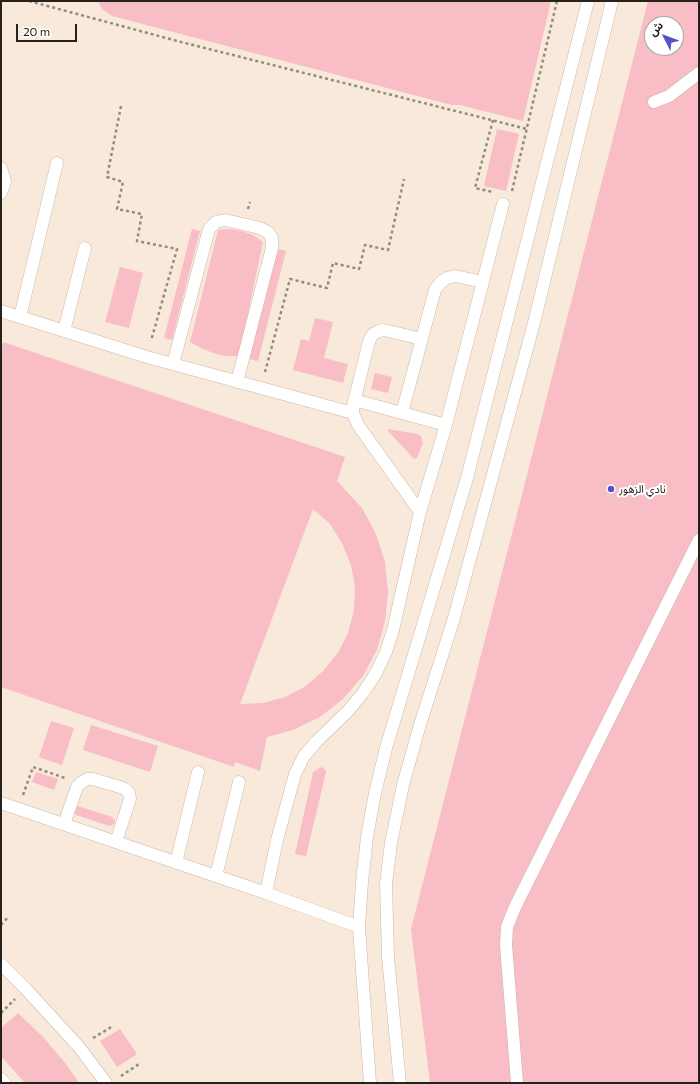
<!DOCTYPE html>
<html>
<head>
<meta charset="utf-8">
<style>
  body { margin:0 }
  #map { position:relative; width:700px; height:1084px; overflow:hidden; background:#f8e9da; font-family:Commissioner,"Noto Sans Arabic",sans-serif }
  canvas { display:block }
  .frame { position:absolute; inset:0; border:2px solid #26211b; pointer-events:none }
  .north { position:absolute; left:644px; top:16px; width:40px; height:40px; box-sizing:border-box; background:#fff; border:1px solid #a8a6a4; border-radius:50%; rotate:312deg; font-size:11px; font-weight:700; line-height:16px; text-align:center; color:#26211b }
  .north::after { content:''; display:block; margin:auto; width:14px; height:18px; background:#5a51c9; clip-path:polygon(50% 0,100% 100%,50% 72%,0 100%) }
  .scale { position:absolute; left:16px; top:24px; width:61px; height:18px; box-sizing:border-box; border:2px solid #26211b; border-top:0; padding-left:5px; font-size:12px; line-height:14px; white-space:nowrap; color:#26211b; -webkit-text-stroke:3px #fff; paint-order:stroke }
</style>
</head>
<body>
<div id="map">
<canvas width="700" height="1084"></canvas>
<div class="frame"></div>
<div class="north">ش</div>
<div class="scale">20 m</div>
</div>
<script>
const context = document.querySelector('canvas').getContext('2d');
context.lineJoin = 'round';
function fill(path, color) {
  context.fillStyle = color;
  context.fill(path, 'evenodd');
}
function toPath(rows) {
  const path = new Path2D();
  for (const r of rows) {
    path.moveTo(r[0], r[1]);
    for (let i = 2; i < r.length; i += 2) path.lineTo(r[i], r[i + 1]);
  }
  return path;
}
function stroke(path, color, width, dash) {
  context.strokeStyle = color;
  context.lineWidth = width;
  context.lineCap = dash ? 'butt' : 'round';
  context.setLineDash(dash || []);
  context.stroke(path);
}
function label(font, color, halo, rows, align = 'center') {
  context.font = font + ' Commissioner,"Noto Sans Arabic",sans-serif';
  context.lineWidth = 4;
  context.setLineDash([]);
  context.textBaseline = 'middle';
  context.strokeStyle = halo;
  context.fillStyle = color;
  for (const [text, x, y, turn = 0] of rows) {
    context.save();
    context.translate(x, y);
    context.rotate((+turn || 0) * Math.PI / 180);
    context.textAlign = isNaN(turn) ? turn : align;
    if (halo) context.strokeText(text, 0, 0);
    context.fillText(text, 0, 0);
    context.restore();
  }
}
const green = toPath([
  [98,1,551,1,523,121,460,105,452,105,112,16,102,9],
  [648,1,699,1,699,1083,430,1083,411,929],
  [652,24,676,24,676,48,652,48],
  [497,129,519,134,506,191,484,186],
  [192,229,200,231,172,340,164,338],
  [230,229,242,231,253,235,263,242,239,356,225,356,213,353,201,348,190,342,218,230],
  [278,249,286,251,258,361,249,359],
  [120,267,143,273,129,328,105,322],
  [315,318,333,322,324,358,348,364,343,383,293,370,301,339,309,341],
  [3,342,345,457,337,481,362,508,376,534,385,562,388,592,385,621,377,650,363,676,343,699,320,717,293,730,267,737,260,771,235,762,234,767,1,687,1,400,2,397,1,396,1,350],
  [313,509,330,524,342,543,351,565,355,587,354,610,348,633,338,653,323,671,306,686,285,697,263,703,240,704],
  [375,373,392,377,388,393,371,389],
  [388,429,417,434,421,436,423,443,417,458,414,459,388,431],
  [51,721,74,728,62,765,39,757],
  [91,725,158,746,150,772,83,750],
  [321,767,325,769,326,772,306,856,295,854,312,777,313,772],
  [36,772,58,779,54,790,32,782],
  [78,806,112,817,115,820,114,824,109,826,76,815,73,812,76,807],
  [18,1013,43,1037,66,1064,79,1083,25,1083,1,1056,1,1028],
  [120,1029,137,1054,117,1067,100,1041]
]);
const path = toPath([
  [29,1,181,42,527,129],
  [121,106,107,177,123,182,117,209,142,214,137,241,177,249,151,341],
  [493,120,475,188,493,192],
  [512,191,557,1],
  [248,209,250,202],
  [265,372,290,279,327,288,333,263,359,269,365,245,388,250,404,179],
  [23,795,33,767,65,778],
  [1,925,9,916],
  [1,1013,15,999],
  [93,1038,113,1026],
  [121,1076,139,1064]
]);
const service = toPath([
  [654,102,669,96,699,73],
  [1,168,5,181,1,193],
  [1,311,147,357,353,413],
  [20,317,57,163],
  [64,331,85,248],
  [173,364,209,229,216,222,225,220,260,228,269,233,272,238,272,248,237,382],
  [354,400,446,425],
  [402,413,435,290,440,283,447,278,455,276,483,282],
  [420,512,358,425,353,413,353,406,368,345,370,339,373,334,379,331,384,330,422,339],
  [1,803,266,893,359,927],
  [64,824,77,787,81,783,87,779,93,779,120,787,125,789,129,793,130,799,116,842],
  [176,863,198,772],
  [216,876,239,782],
  [266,893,277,840,295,774,304,756,317,741,348,711,363,693,376,673,386,652,393,630,420,512,446,425,503,204],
  [1,964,25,988,79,1047,106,1083],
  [1,1079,5,1083],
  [370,1083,359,927,362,882,367,837,375,793,386,748,467,478,588,1],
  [400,1083,388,957,386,884,391,843,403,785,419,728,454,618,535,319,612,1],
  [517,1083,506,945,507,927,515,907,699,540]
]);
const markers = [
  [611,489,4,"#5a51c9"]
];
const poiNames = [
  ["نادي الزهور",619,489]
];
fill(green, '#f8bdc5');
stroke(service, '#c8b9aa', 13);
stroke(path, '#948a7f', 2.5, [3, 3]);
stroke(service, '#fff', 12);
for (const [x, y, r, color] of markers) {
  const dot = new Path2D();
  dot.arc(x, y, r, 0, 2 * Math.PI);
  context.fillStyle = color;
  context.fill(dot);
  stroke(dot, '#fff', 1.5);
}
label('11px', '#26211b', '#fff', poiNames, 'left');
</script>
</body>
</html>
